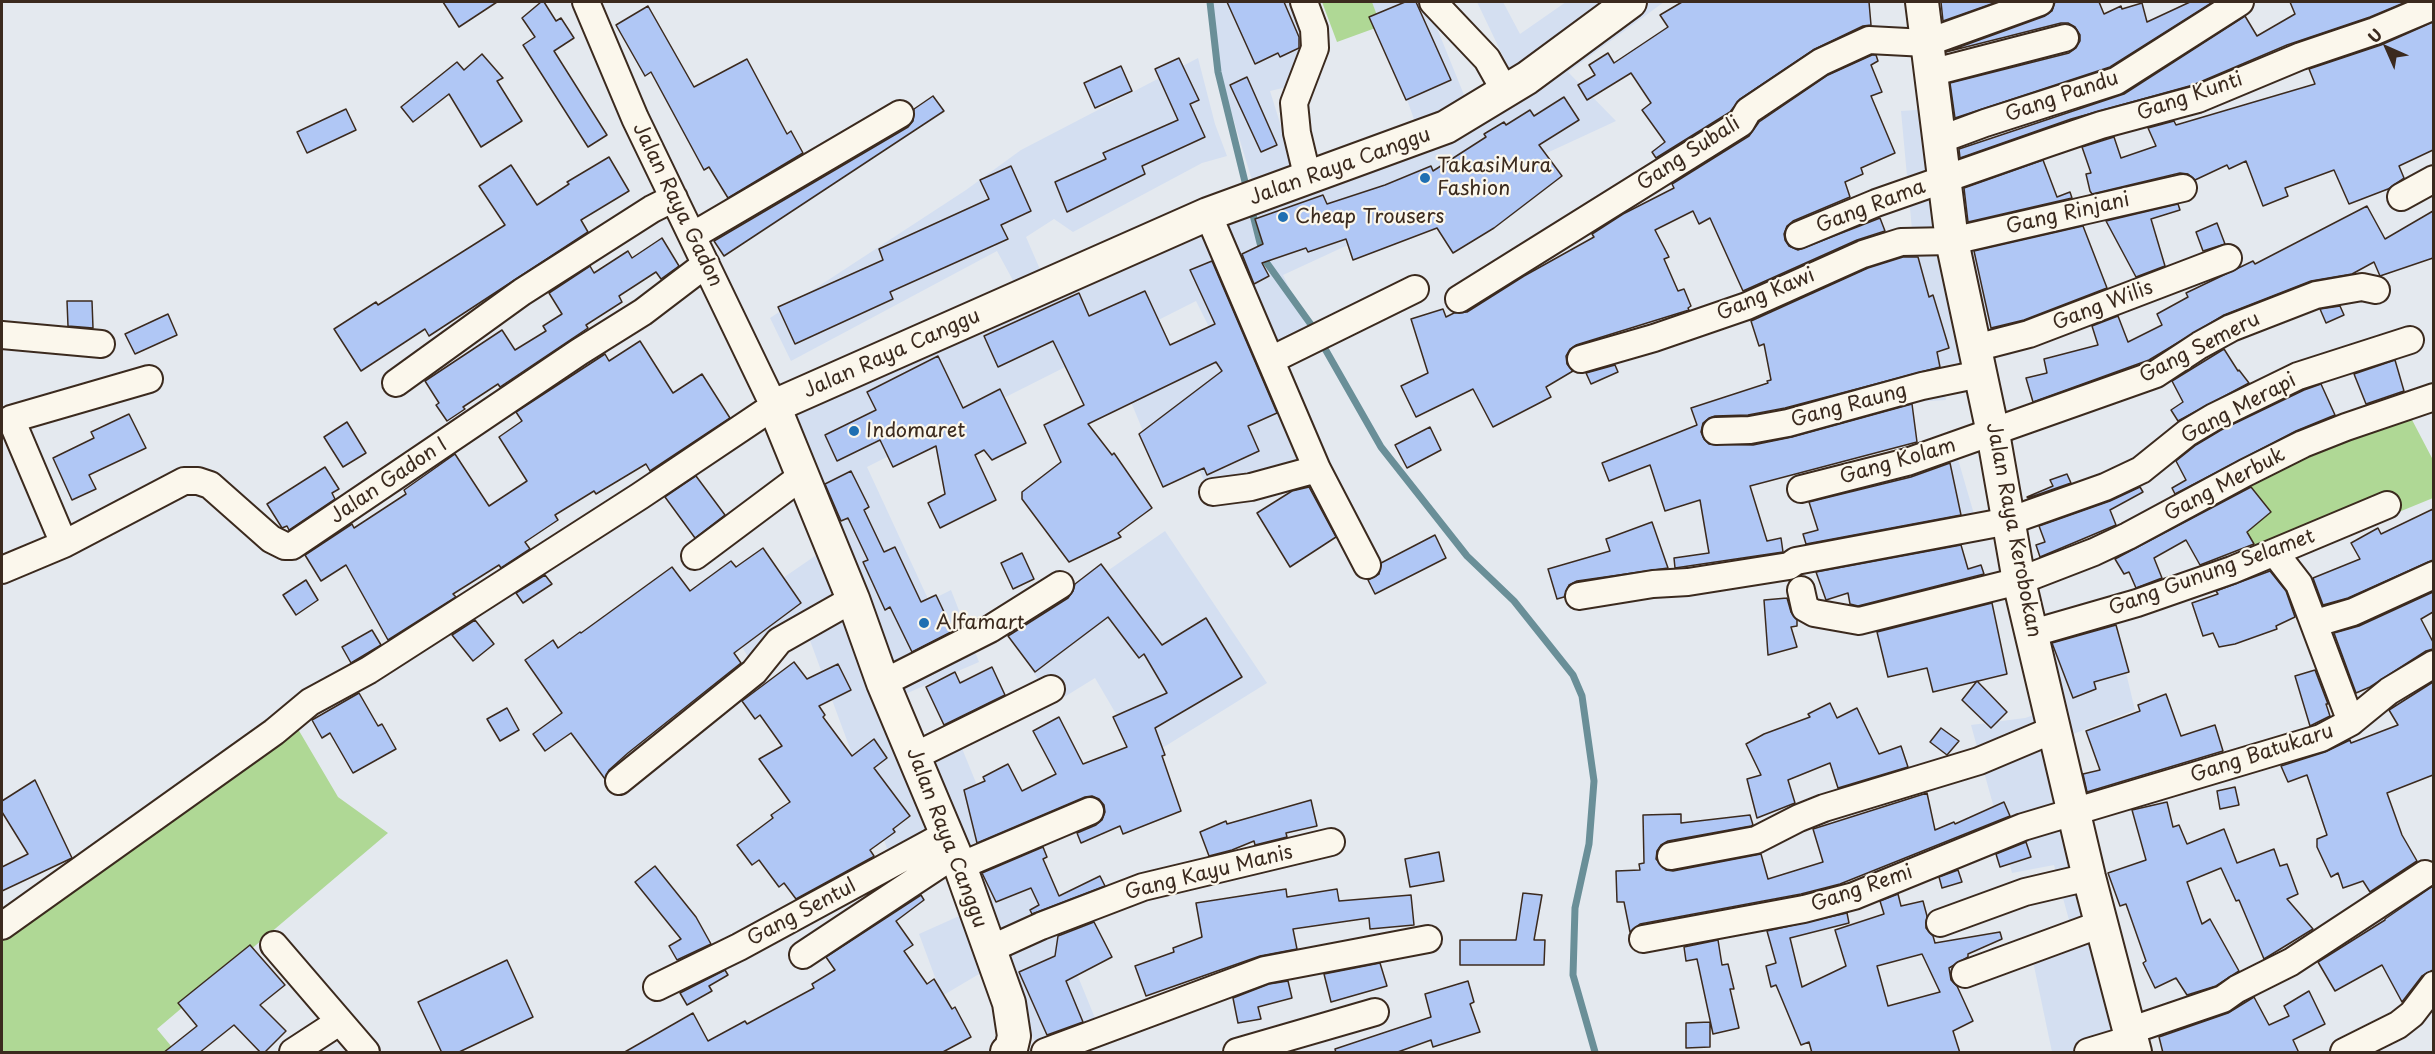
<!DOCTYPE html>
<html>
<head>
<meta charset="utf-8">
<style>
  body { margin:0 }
  #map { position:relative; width:2435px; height:1054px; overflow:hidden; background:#e4e9ef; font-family:"Playpen Sans",sans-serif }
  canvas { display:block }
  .frame { position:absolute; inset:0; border:3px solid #3b2a1e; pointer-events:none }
  .north { position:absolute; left:2357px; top:18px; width:60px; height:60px; -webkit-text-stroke:4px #fbf7ec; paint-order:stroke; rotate:315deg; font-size:16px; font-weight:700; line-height:24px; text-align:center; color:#3b2a1e }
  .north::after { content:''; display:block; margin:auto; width:21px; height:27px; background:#3b2a1e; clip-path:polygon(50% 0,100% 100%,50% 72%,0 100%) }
</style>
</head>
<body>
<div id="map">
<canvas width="2435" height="1054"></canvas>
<div class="frame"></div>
<div class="north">U</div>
</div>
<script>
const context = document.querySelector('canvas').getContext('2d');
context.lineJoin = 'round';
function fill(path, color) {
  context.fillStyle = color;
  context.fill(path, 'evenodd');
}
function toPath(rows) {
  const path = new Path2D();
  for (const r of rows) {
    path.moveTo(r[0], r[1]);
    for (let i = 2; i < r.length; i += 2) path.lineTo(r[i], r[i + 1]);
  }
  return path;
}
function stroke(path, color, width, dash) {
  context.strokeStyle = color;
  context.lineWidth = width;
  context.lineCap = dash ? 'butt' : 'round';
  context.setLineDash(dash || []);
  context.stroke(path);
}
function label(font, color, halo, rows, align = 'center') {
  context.font = font + ' "Playpen Sans",sans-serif';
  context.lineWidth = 4.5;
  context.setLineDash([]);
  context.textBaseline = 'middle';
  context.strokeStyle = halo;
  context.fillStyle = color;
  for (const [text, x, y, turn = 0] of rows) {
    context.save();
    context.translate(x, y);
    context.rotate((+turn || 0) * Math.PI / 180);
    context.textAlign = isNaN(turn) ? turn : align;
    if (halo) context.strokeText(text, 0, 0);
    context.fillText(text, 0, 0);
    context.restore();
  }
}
const built = toPath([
  [1213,2,1296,2,1321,79,1270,91,1301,190,1425,150,1372,2,1440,2,1428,6,1477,127,1524,100,1477,2,1503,2,1520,34,1566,2,1664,2,1568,72,1616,121,1283,275,1320,352,1282,369,1325,467,1213,501,1187,442,1153,455,1121,378,1213,335,1196,301,867,467,929,601,951,590,979,662,896,698,916,759,959,741,994,827,1023,813,1037,837,1013,860,1061,935,1106,1045,1086,1052,1039,1052,1001,961,942,996,919,934,966,913,941,857,898,878,805,627,751,662,725,618,828,547,769,429,1015,284,997,251,791,361,770,318,966,190,1021,150,1198,58,1215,124,1227,156,1202,163,1073,232,1054,219,1026,237,1042,274,1254,187,1218,68],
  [1945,108,2011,355,1940,366,1946,400,1897,403,1842,266,1913,241,1901,111],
  [1955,449,1981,538,1921,543,1900,457],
  [1165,531,1267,683,1143,760,1095,678,1053,704,1012,637],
  [2108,598,2135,710,2068,736,2144,1052,2052,1052,2030,947,2072,931,2054,865,2012,873,1971,725,2025,718,2062,706,2040,622]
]);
const green = toPath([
  [1322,2,1372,2,1381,26,1337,42],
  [2410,416,2433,460,2433,498,2262,568,2229,490],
  [298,729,338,797,388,833,157,1029,176,1052,2,1052,2,914]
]);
const stream = toPath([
  [1210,2,1218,72,1247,190],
  [1251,207,1264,259,1312,326,1381,447,1467,556,1514,601,1573,675,1582,696,1594,781,1589,844,1575,908,1573,975,1595,1052]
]);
const building = toPath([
  [443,2,497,2,459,27,443,2],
  [541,2,544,2,556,21,561,18,574,38,554,51,607,135,588,147,523,45,535,37,522,18,541,2],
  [1227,2,1284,2,1299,37,1299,48,1280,57,1278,53,1255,64,1227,2],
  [1405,2,1416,2,1451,80,1406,100,1369,17,1405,2],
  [1682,2,1869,2,1871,25,1863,26,1813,50,1740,99,1730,112,1656,158,1652,152,1665,142,1642,110,1651,103,1631,73,1587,100,1578,85,1595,75,1589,65,1608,53,1614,63,1668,27,1660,15,1682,2],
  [1941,2,1997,2,1943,21,1941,2],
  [2055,2,2099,2,2104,14,2121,6,2122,9,2142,3,2147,22,2190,2,2213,2,2110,67,1955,118,1950,83,2069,53,2076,48,2080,41,2080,35,2075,27,2068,23,2061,23,1946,52,2045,16,2052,11,2055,2],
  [2290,2,2406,2,2370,17,2287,45,2193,85,2071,119,1960,158,1959,149,2124,94,2245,16,2257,36,2295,14,2290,2],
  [648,6,694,87,747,59,787,134,791,131,803,153,728,198,709,167,704,170,651,72,645,76,616,25,648,6],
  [2433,22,2433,150,2399,166,2404,178,2388,189,2349,204,2334,170,2285,188,2288,196,2263,206,2246,161,2229,169,2227,165,2195,180,2188,174,2180,173,2092,194,2090,191,2086,174,2091,173,2082,147,2114,137,2121,158,2156,146,2148,128,2174,121,2176,125,2315,84,2309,69,2381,45,2433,22],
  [482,54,503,78,497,81,522,121,481,147,449,94,413,122,401,107,457,62,464,70,482,54],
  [1872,55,1876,55,1878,61,1871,65,1882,92,1871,96,1895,153,1861,168,1863,174,1845,182,1850,197,1793,221,1787,226,1784,234,1785,240,1789,246,1798,250,1880,218,1885,231,1857,240,1743,291,1710,218,1699,224,1693,211,1655,230,1669,257,1664,259,1678,291,1684,289,1691,306,1688,308,1689,310,1576,345,1570,349,1566,356,1567,364,1573,371,1546,387,1551,397,1493,427,1473,389,1416,417,1401,386,1428,373,1411,319,1443,309,1446,317,1454,313,1467,312,1524,276,1594,237,1592,234,1623,214,1674,188,1672,184,1749,136,1759,122,1828,75,1872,55],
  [1179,58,1199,100,1190,104,1205,137,1142,166,1145,174,1067,212,1055,182,1106,159,1103,153,1178,120,1155,69,1179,58],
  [1121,66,1132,91,1095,108,1084,83,1121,66],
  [1247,77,1277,145,1261,152,1230,85,1247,77],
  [933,96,944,111,724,256,714,241,908,127,913,121,914,109,933,96],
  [1564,97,1579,120,1539,145,1562,176,1494,228,1453,253,1437,228,1353,260,1346,239,1308,252,1306,248,1262,263,1269,276,1254,284,1242,254,1263,244,1255,219,1323,195,1327,204,1385,185,1431,166,1433,171,1486,137,1484,134,1504,122,1506,125,1530,110,1534,116,1564,97],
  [346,109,356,130,307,153,297,132,346,109],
  [609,157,629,191,581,220,588,232,429,336,425,329,361,371,334,329,376,302,378,305,505,225,479,186,511,165,537,205,569,184,567,182,609,157],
  [2043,160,2057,197,2070,192,2072,198,1968,222,1964,188,2043,160],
  [1011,166,1031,211,1001,225,1008,239,890,292,893,299,795,344,778,307,883,260,879,249,989,199,980,180,1011,166],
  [2178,204,2180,210,2151,219,2165,266,2136,277,2106,221,2178,204],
  [2367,206,2385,239,2433,211,2433,258,2380,276,2374,262,2352,274,2311,281,2224,315,2149,360,2033,402,2026,378,2047,373,2044,359,2098,345,2092,326,2118,316,2128,342,2162,325,2157,314,2188,297,2186,293,2253,261,2255,264,2367,206],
  [2217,223,2225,244,2203,251,2196,232,2217,223],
  [2083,226,2107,288,2024,320,1991,328,1974,251,2083,226],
  [662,238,679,266,661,279,656,272,619,296,622,302,586,325,588,328,500,387,498,384,463,407,465,409,447,421,436,405,439,403,425,381,502,330,515,350,546,331,543,326,562,314,549,293,590,266,594,273,628,251,632,258,662,238],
  [1903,257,1918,257,1929,297,1933,295,1949,348,1937,352,1940,367,1785,408,1748,415,1715,416,1709,418,1703,423,1701,432,1704,439,1709,444,1753,445,1792,437,1912,404,1917,442,1750,486,1767,541,1781,538,1783,552,1675,568,1674,558,1709,553,1700,500,1665,511,1650,465,1609,481,1602,463,1697,425,1691,408,1768,383,1767,381,1771,380,1764,344,1759,346,1751,321,1868,268,1903,257],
  [1212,261,1277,413,1248,426,1259,451,1207,475,1204,468,1163,487,1139,434,1222,371,1216,362,1088,424,1112,455,1114,453,1152,508,1118,533,1121,537,1069,562,1022,499,1022,492,1061,462,1044,425,1084,405,1053,341,998,367,984,336,1079,293,1089,316,1145,291,1170,345,1215,324,1190,270,1212,261],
  [67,301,92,301,93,328,68,326,67,301],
  [2340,306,2344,315,2326,323,2320,309,2340,306],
  [168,314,177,335,135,354,125,334,168,314],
  [640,341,673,393,702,374,730,418,650,471,646,464,596,494,594,491,555,515,558,520,525,542,530,549,501,568,499,565,453,594,456,597,388,640,346,565,321,581,305,555,352,524,354,528,406,494,404,490,455,454,489,506,527,481,499,437,522,421,516,412,605,354,609,361,640,341],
  [2224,349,2238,371,2239,370,2249,383,2178,421,2171,410,2183,402,2172,381,2224,349],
  [938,356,963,408,1000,389,1026,443,992,460,984,450,975,455,996,500,940,528,928,503,945,494,936,446,893,467,880,440,837,461,825,435,876,410,867,392,938,356],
  [2395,360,2404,391,2366,404,2354,374,2395,360],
  [1615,365,1618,372,1591,384,1586,373,1615,365],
  [2321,384,2335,415,2296,431,2175,494,2172,488,2186,480,2176,461,2196,445,2221,430,2304,390,2321,384],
  [129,414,146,448,89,475,96,489,72,500,53,458,94,438,91,432,129,414],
  [347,422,366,453,343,467,324,437,347,422],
  [1430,427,1441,450,1407,468,1395,445,1430,427],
  [1950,463,1961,515,1806,544,1803,534,1818,530,1809,502,1911,477,1950,463],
  [325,467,339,489,332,493,335,499,289,530,287,526,282,528,267,504,325,467],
  [851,471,869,507,864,510,884,552,895,547,921,602,936,595,953,631,912,652,890,607,885,610,863,562,868,560,848,518,841,521,825,484,851,471],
  [2067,474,2071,483,2028,498,2027,497,2053,486,2050,480,2067,474],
  [696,476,725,515,695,538,665,497,696,476],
  [1309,487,1336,537,1290,567,1257,513,1292,491,1309,487],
  [2140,487,2143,492,2110,510,2116,525,2040,557,2036,545,2045,542,2039,526,2110,501,2140,487],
  [2251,487,2271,512,2247,532,2254,544,2200,565,2186,540,2154,558,2162,578,2136,588,2129,572,2124,574,2115,559,2251,487],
  [2433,509,2433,560,2348,598,2323,605,2313,578,2360,559,2351,543,2378,528,2381,534,2433,509],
  [1652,522,1668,568,1577,581,1569,585,1564,597,1557,599,1548,569,1610,551,1606,539,1652,522],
  [1435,535,1446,558,1375,594,1368,580,1379,574,1381,563,1435,535],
  [1961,545,1968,569,1981,565,1984,574,1858,606,1850,604,1848,593,1826,600,1816,572,1961,545],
  [763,548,801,603,734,653,741,663,628,753,609,770,605,779,571,733,545,751,533,734,562,713,525,660,553,640,558,648,580,632,581,633,672,567,690,591,731,561,736,567,763,548],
  [1022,553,1034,579,1013,589,1001,563,1022,553],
  [1101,564,1162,645,1206,618,1242,677,1155,728,1165,755,1162,756,1181,811,1123,834,1120,826,1081,843,1077,833,1096,825,1102,820,1105,812,1104,805,1099,799,1092,796,1085,797,977,843,964,790,985,781,983,777,1008,764,1022,791,1056,774,1033,731,1059,717,1083,764,1127,747,1113,717,1167,693,1144,654,1139,658,1108,617,1035,672,1008,636,1068,598,1073,591,1075,584,1101,564],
  [2270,571,2286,591,2295,617,2276,626,2277,629,2235,644,2219,647,2213,633,2203,636,2192,603,2218,594,2216,591,2270,571],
  [545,575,552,584,523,603,516,593,545,575],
  [306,580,318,600,296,615,283,595,306,580],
  [2433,592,2433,612,2421,619,2433,642,2433,649,2426,651,2370,687,2356,693,2334,633,2359,626,2433,592],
  [1787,598,1791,612,1797,620,1797,626,1791,627,1797,647,1768,655,1764,600,1787,598],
  [1992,603,2007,674,1933,692,1927,668,1888,677,1877,632,1992,603],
  [475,620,494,644,473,661,452,635,475,620],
  [2116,625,2129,672,2094,682,2096,689,2073,698,2052,643,2116,625],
  [372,630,381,645,351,663,342,647,372,630],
  [794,662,807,679,838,664,851,690,819,706,825,715,823,717,852,756,874,739,887,758,874,768,910,816,893,829,895,832,870,850,874,856,871,858,796,899,784,883,779,887,759,860,752,865,737,845,773,818,771,815,790,802,759,759,782,746,760,715,755,719,742,701,794,662],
  [992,667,1005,695,944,725,926,687,955,672,960,683,992,667],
  [2315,670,2328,704,2326,704,2330,716,2310,726,2295,676,2315,670],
  [1977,681,2007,712,1991,728,1962,700,1977,681],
  [2433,682,2433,775,2387,793,2402,835,2417,861,2370,892,2363,881,2343,888,2338,873,2331,877,2317,847,2317,839,2327,835,2307,775,2288,782,2281,766,2325,752,2350,740,2351,743,2398,725,2389,710,2433,682],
  [359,693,378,726,382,724,396,749,353,773,330,733,322,738,312,720,359,693],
  [2166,694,2181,736,2215,725,2223,751,2087,792,2083,774,2100,770,2086,731,2140,711,2138,705,2166,694],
  [1830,703,1837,718,1857,708,1879,754,1901,746,1908,767,1838,788,1830,763,1788,780,1795,803,1757,818,1747,779,1761,775,1746,744,1764,734,1810,717,1808,714,1830,703],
  [507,708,519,730,500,741,487,719,507,708],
  [1941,728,1959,741,1947,755,1930,742,1941,728],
  [35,780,72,858,2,891,2,867,28,854,2,812,2,801,35,780],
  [2235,787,2239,805,2220,809,2217,791,2235,787],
  [1927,793,1935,830,1954,822,1955,824,2004,802,2010,816,1840,884,1801,894,1640,924,1630,932,1624,902,1617,902,1616,871,1640,870,1639,864,1644,863,1643,815,1681,814,1681,823,1750,815,1753,825,1751,826,1668,841,1661,845,1657,851,1656,859,1666,870,1673,871,1761,854,1768,879,1823,862,1813,829,1927,793],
  [1311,800,1317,826,1286,833,1287,837,1255,845,1254,841,1232,850,1209,856,1200,832,1226,821,1227,824,1311,800],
  [2167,802,2173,827,2179,825,2187,844,2224,829,2237,863,2274,849,2280,866,2287,864,2298,894,2287,899,2313,929,2264,959,2239,900,2236,901,2221,868,2187,882,2202,924,2210,919,2239,971,2216,986,2187,995,2176,978,2155,988,2143,963,2146,961,2126,904,2120,906,2108,873,2146,860,2132,810,2167,802],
  [2026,842,2031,857,2000,867,1996,854,2026,842],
  [1043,847,1047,857,1043,859,1059,896,1100,876,1105,886,1032,914,1030,910,1039,905,1031,888,996,902,982,873,1043,847],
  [1439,852,1444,881,1410,887,1405,859,1439,852],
  [655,866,696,917,711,944,677,960,669,946,681,939,635,882,655,866],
  [1958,870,1962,882,1942,888,1939,877,1958,870],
  [2433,886,2433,970,2422,976,2402,1002,2382,965,2335,991,2318,962,2385,920,2385,919,2433,886],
  [1286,889,1287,897,1337,889,1339,901,1411,895,1414,925,1370,929,1369,918,1293,929,1297,949,1260,956,1146,996,1135,966,1174,952,1173,948,1202,937,1196,903,1286,889],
  [1523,893,1542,895,1534,940,1545,940,1544,965,1460,965,1460,940,1516,940,1523,893],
  [1898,894,1901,906,1923,901,1927,916,1926,928,1933,936,1935,943,2000,932,2002,939,1968,954,1968,957,1949,968,1951,980,1957,986,1973,1021,1953,1031,1960,1053,1812,1053,1809,1042,1801,1045,1776,985,1771,987,1766,966,1776,963,1767,931,1847,913,1849,923,1790,938,1802,987,1846,966,1835,930,1884,914,1880,901,1898,894],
  [1922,954,1940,992,1888,1006,1877,966,1922,954],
  [921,895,924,900,896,921,913,945,904,951,927,984,934,979,952,1009,955,1007,971,1037,941,1053,623,1053,693,1013,708,1041,745,1021,747,1024,814,988,812,984,835,970,826,957,921,895],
  [1094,922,1112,957,1066,981,1083,1022,1047,1035,1019,972,1055,956,1058,936,1094,922],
  [1718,940,1722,965,1728,964,1734,989,1730,989,1739,1028,1713,1034,1697,959,1686,961,1684,947,1718,940],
  [250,945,285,985,260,1005,286,1031,264,1053,261,1053,234,1025,199,1053,163,1053,197,1026,178,1003,250,945],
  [507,960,533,1017,457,1053,442,1053,418,1002,507,960],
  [1380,963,1387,986,1331,1002,1324,974,1380,963],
  [725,970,728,975,709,986,712,991,687,1005,680,993,725,970],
  [1288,981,1292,998,1258,1007,1261,1019,1238,1023,1233,998,1269,984,1288,981],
  [1468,981,1474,1002,1470,1004,1480,1032,1433,1047,1431,1040,1395,1053,1336,1053,1335,1049,1431,1017,1425,994,1468,981],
  [2309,991,2325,1024,2293,1040,2299,1053,2163,1053,2159,1037,2228,1013,2254,997,2269,1025,2289,1016,2284,1006,2309,991],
  [1710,1022,1710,1047,1686,1048,1686,1023,1710,1022]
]);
const minor = toPath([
  [1304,2,1314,29,1315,48,1294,103,1297,133,1308,179],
  [1433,2,1487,59,1505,91],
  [1930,73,2065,38],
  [1939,140,1985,123,2116,81,2240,2],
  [2401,197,2434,179],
  [1208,214,1317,469,1367,565],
  [1799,235,1876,203,2048,143,2101,125,2198,99,2301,56,2375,31,2434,6],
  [692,236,900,114],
  [1459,299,1741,123,1748,111,1821,62,1869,40,1926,43,2040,2],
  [2,335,101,344],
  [1975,348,2029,334,2228,258],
  [1581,359,1654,338,1747,306,1863,254,1901,242,1952,241,2183,188],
  [1271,360,1415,289],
  [396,383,522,292,652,209,674,198],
  [1716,431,1750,430,1788,423,1922,386,1980,374],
  [1801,489,1907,462,2156,374,2200,345,2231,328,2316,295,2362,287,2376,290],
  [1213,492,1251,487,1317,469],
  [64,544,11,419,149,379],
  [2275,553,2299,584,2351,722],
  [695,556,802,476],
  [2,570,64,544,184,481,198,481,210,485,271,539,285,546,292,546,579,352,643,312,706,264],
  [1801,590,1805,608,1814,613,1859,621,2019,581,2094,552,2128,536,2245,473,2303,444,2346,427,2434,397],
  [1579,596,1653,584,1688,582,1789,566,1796,561,2009,521,2105,487,2141,470,2187,433,2214,417,2298,376,2410,340],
  [2316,623,2353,612,2434,575],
  [2033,633,2137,603,2232,570,2387,505],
  [883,683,990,629,1060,585],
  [915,756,1051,689],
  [619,781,754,672,779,641,853,599],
  [1671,856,1756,840,1799,818,1824,808,1979,761,2055,729],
  [960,866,1090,811],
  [1940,923,2025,892,2089,877],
  [2,926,274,732,310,702,369,670,640,496,774,406,635,118,586,2],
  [1643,939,1804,909,1854,896,2023,827,2321,738,2351,722,2389,691,2434,664],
  [274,945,366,1052],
  [988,950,1041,926,1143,887,1331,842],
  [803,955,954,855],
  [1965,974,2101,924],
  [657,987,739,947,945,835],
  [2129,1031,2223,999,2237,989,2291,962,2425,874],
  [293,1052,339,1022],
  [1045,1052,1265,970,1428,939],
  [1237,1052,1375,1012],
  [2088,1052,2131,1039],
  [2344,1052,2398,1025,2412,1014,2434,985]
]);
const major = toPath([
  [1922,2,1952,241,1993,433,2019,581,2089,877,2135,1052],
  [1007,1052,1011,1049,1014,1036,1009,1003,960,866,883,683,853,599,774,406,1208,214,1446,127,1527,78,1630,2]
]);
const markers = [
  [1425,178,6,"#1f6fb2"],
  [1283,217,6,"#1f6fb2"],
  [854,431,6,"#1f6fb2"],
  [924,623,6,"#1f6fb2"]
];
const streetNames = [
  ["Gang Pandu",2062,97,-19],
  ["Gang Kunti",2190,97,-19],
  ["Gang Subali",1689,154,-33],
  ["Jalan Raya Canggu",1340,167,-20],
  ["Jalan Raya Gadon",677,205,64],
  ["Gang Rama",1871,207,-21],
  ["Gang Rinjani",2068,214,-13],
  ["Gang Kawi",1766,295,-23],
  ["Gang Wilis",2103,306,-21],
  ["Gang Semeru",2200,348,-27],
  ["Jalan Raya Canggu",892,354,-24],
  ["Gang Raung",1849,406,-15],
  ["Gang Merapi",2239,409,-28],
  ["Gang Kolam",1898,462,-16],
  ["Jalan Gadon I",389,481,-34],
  ["Gang Merbuk",2225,485,-28],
  ["Jalan Raya Kerobokan",2013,530,79],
  ["Gang Gunung Selamet",2212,573,-20],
  ["Gang Batukaru",2262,754,-18],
  ["Jalan Raya Canggu",946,838,69],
  ["Gang Kayu Manis",1209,873,-14],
  ["Gang Remi",1862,889,-19],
  ["Gang Sentul",802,913,-28]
];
const poiNames = [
  ["TakasiMura",1437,166],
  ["Fashion",1437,189],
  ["Cheap Trousers",1295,217],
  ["Indomaret",866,431],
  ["Alfamart",936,623]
];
fill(built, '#d4dff1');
fill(green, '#afd895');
stroke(stream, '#6a8f98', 7);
fill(building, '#b0c7f5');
stroke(building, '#3b2a1e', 1.5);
stroke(minor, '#3b2a1e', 30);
stroke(major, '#3b2a1e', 36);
stroke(minor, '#fbf7ec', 26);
stroke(major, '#fbf7ec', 32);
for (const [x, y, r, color] of markers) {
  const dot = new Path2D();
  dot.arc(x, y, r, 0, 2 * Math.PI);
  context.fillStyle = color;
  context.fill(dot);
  stroke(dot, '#fbf7ec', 2);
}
label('20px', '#3b2a1e', '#fbf7ec', streetNames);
label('20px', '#3b2a1e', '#fbf7ec', poiNames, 'left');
</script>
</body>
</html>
